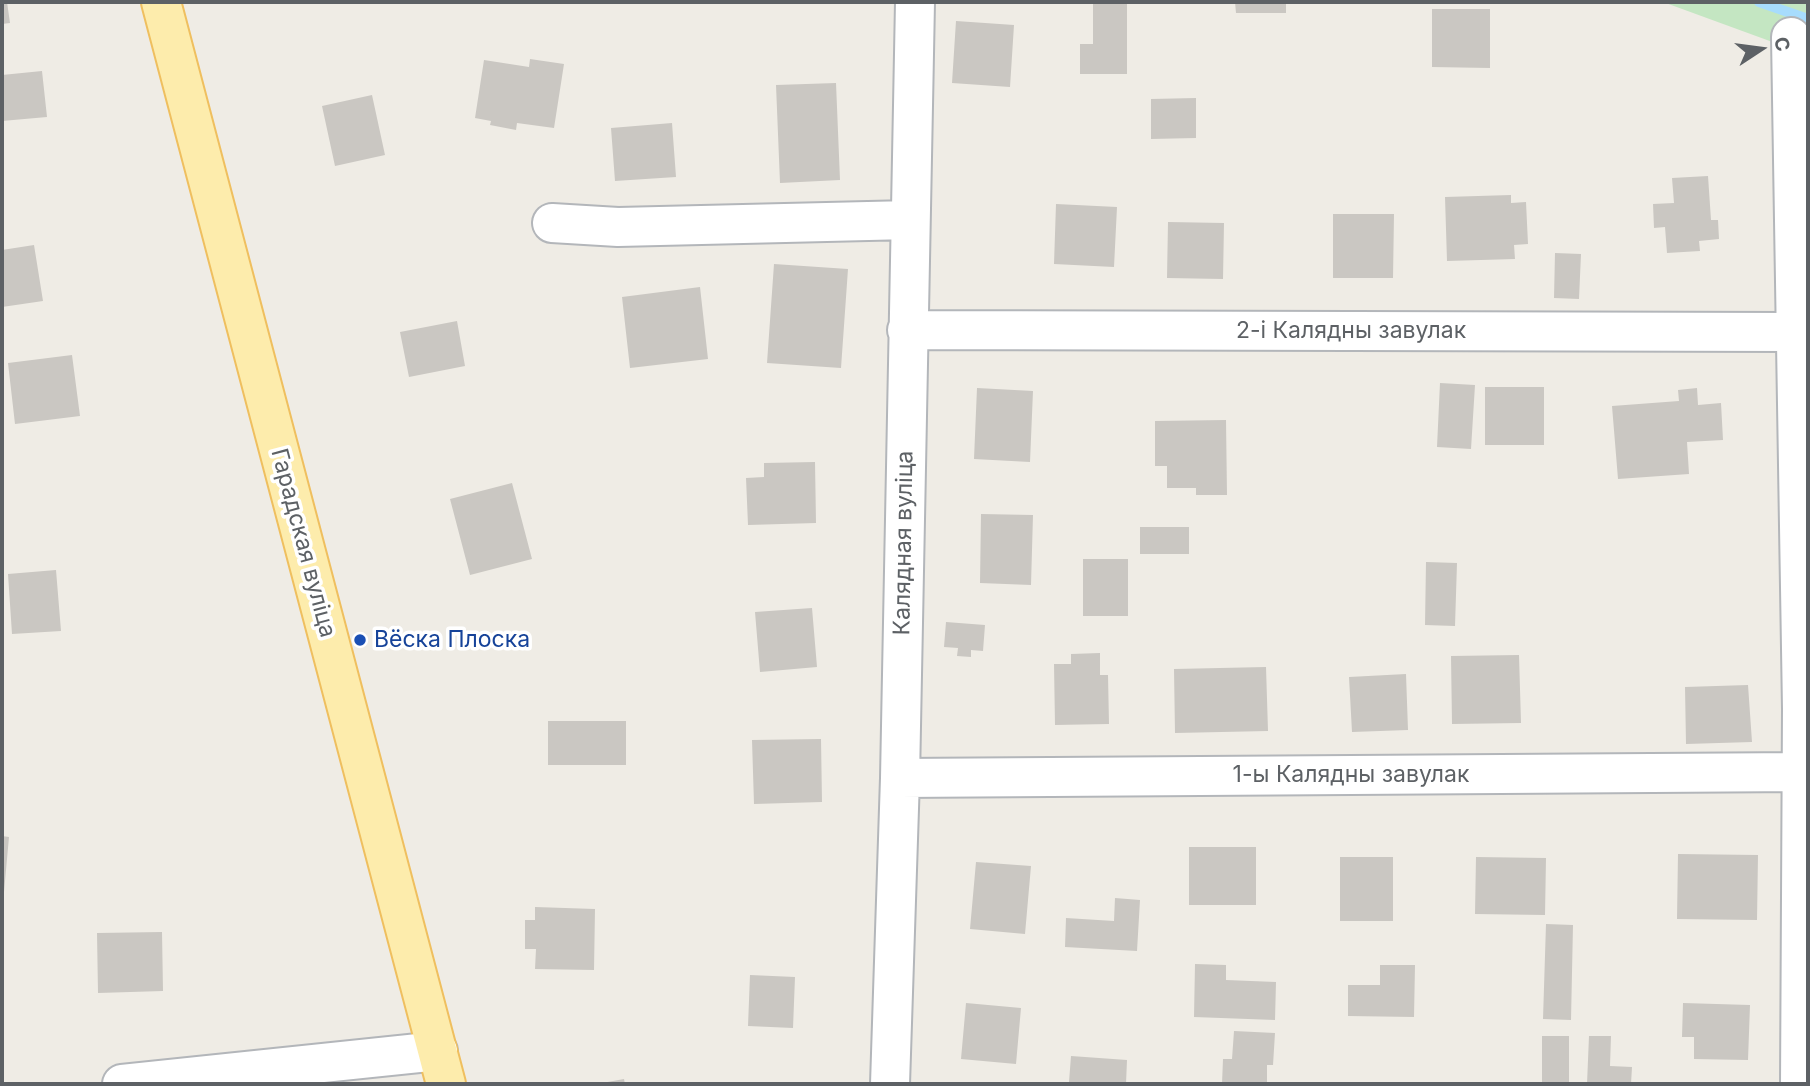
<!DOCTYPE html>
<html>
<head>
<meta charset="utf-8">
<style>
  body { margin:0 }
  #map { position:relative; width:1810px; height:1086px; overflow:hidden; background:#efece5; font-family:Inter,sans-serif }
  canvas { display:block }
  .frame { position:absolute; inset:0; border:4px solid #5d6165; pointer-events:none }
  .north { position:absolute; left:1726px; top:14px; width:70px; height:70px; -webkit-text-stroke:5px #fff; paint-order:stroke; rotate:77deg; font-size:19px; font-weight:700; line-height:28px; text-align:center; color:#5d6165 }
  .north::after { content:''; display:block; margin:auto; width:24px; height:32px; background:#5d6165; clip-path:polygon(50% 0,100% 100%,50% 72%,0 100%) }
</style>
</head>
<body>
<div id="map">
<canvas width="1810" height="1086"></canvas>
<div class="frame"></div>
<div class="north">С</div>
</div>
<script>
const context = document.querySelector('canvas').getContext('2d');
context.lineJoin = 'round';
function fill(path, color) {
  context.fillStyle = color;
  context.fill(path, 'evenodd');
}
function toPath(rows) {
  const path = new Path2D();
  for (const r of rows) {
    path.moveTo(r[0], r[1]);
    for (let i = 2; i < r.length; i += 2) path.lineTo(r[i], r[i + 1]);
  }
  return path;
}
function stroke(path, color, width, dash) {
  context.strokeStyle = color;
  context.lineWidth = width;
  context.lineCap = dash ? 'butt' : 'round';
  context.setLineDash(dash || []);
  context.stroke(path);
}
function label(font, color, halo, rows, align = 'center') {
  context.font = font + ' Inter,sans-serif';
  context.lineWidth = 7;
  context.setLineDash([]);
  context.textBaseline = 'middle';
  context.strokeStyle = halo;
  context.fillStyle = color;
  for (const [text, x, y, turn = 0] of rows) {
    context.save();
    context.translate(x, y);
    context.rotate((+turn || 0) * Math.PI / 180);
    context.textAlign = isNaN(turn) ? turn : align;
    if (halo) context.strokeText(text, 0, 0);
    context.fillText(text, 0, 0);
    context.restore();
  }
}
const green = toPath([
  [1663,2,1808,2,1808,55]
]);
const stream = toPath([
  [1759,2,1808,19]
]);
const building = toPath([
  [2,2,7,2,10,23,2,24],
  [1093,2,1127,2,1127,74,1080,74,1080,44,1093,44],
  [1235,2,1286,2,1286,13,1236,13],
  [1432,9,1490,9,1490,68,1432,67],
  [956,21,1014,25,1010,87,952,83],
  [530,59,564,64,554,128,517,123,516,130,490,125,491,121,475,118,484,60,529,67],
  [42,71,47,117,2,121,2,75],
  [836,83,840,180,780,183,776,85],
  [372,95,385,155,335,166,322,106],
  [1196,98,1196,138,1151,139,1151,99],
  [672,123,676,177,615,181,611,128],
  [1708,176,1711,220,1718,220,1719,239,1699,241,1700,251,1667,253,1665,227,1654,228,1653,204,1674,203,1672,178],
  [1511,195,1511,203,1526,202,1528,244,1514,245,1515,259,1447,261,1445,197],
  [1056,204,1117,207,1114,267,1054,264],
  [1333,214,1394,214,1393,278,1333,278],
  [1168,222,1224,223,1223,279,1167,278],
  [34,245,43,301,2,307,2,250],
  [1555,253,1581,254,1579,299,1554,298],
  [774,264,848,269,841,368,767,363],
  [700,287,708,359,630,368,622,297],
  [457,321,465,366,409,377,400,332],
  [72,355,80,416,15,424,8,363],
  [1440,383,1475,385,1471,449,1437,447],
  [1485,387,1544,387,1544,445,1485,445],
  [977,388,1033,391,1030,462,974,459],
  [1697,388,1698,405,1721,403,1723,440,1687,442,1689,474,1618,479,1612,406,1679,401,1678,390],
  [1226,420,1227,495,1196,495,1196,488,1167,488,1167,466,1155,466,1155,421],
  [815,462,816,523,748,525,746,478,764,477,764,463],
  [512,483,532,559,470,575,450,499],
  [981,514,1033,515,1031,585,980,583],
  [1140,527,1189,527,1189,554,1140,554],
  [1083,559,1128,559,1128,616,1083,616],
  [1426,562,1457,563,1455,626,1425,625],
  [56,570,61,631,12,634,8,574],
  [812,608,817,667,760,672,755,612],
  [946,622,985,625,983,651,971,650,971,657,957,656,958,648,944,647],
  [1100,653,1100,675,1108,675,1109,724,1055,725,1054,664,1071,664,1071,654],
  [1519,655,1521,723,1452,724,1451,656],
  [1266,667,1268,731,1175,733,1174,669],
  [1406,674,1408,730,1352,732,1349,677],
  [1748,685,1752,742,1686,744,1685,687],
  [548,721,626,721,626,765,548,765],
  [821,739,822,802,754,804,752,740],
  [2,836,9,837,4,892,2,892],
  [1189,847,1256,847,1256,905,1189,905],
  [1678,854,1758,855,1757,920,1677,919],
  [1340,857,1393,857,1393,921,1340,921],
  [1476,857,1546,858,1545,915,1475,914],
  [976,862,1031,866,1025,934,970,929],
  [1115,898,1140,900,1137,951,1065,947,1066,918,1114,921],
  [535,907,595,909,594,970,535,969,536,949,525,949,525,920,535,920],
  [1546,924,1573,925,1571,1020,1543,1019],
  [162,932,163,991,98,993,97,933],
  [1195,964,1226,965,1226,980,1276,982,1275,1020,1194,1017],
  [1380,965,1415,965,1414,1017,1348,1016,1348,985,1380,985],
  [750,975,795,977,793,1028,748,1026],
  [966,1003,1021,1008,1016,1064,961,1059],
  [1683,1003,1750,1005,1748,1060,1694,1059,1694,1037,1682,1037],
  [1234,1031,1275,1033,1273,1065,1267,1065,1267,1084,1222,1084,1223,1059,1232,1059],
  [1542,1036,1569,1036,1569,1084,1542,1084],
  [1589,1036,1611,1036,1610,1066,1632,1067,1631,1084,1587,1084],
  [1071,1056,1127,1060,1126,1084,1069,1082],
  [624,1079,625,1084,602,1084,602,1083]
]);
const minor = toPath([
  [1791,37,1802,709,1800,1084],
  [552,223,618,227,910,220],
  [907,330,1795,332],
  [900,778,1802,772],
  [122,1084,438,1051],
  [890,1084,900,778,915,2]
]);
const major = toPath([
  [161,2,446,1084]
]);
const markers = [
  [360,640,7,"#1a4fb4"]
];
const streetNames = [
  ["2-і Калядны завулак",1351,331],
  ["Гарадская вуліца",303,543,75],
  ["Калядная вуліца",904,543,-89],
  ["1-ы Калядны завулак",1351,775]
];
const transitNames = [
  ["Вёска Плоска",374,640]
];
fill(green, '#c4e6c2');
stroke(stream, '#a7dcfd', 10);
fill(building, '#cac7c2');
stroke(minor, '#b3b6ba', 42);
stroke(major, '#efbf5f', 42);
stroke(minor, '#fff', 38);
stroke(major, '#fdecac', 38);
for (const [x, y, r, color] of markers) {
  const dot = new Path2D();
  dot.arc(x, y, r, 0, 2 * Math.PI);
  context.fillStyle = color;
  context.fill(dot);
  stroke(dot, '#fff', 2.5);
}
label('23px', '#5d6165', '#fff', streetNames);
label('23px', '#164399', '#fff', transitNames, 'left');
</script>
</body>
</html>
